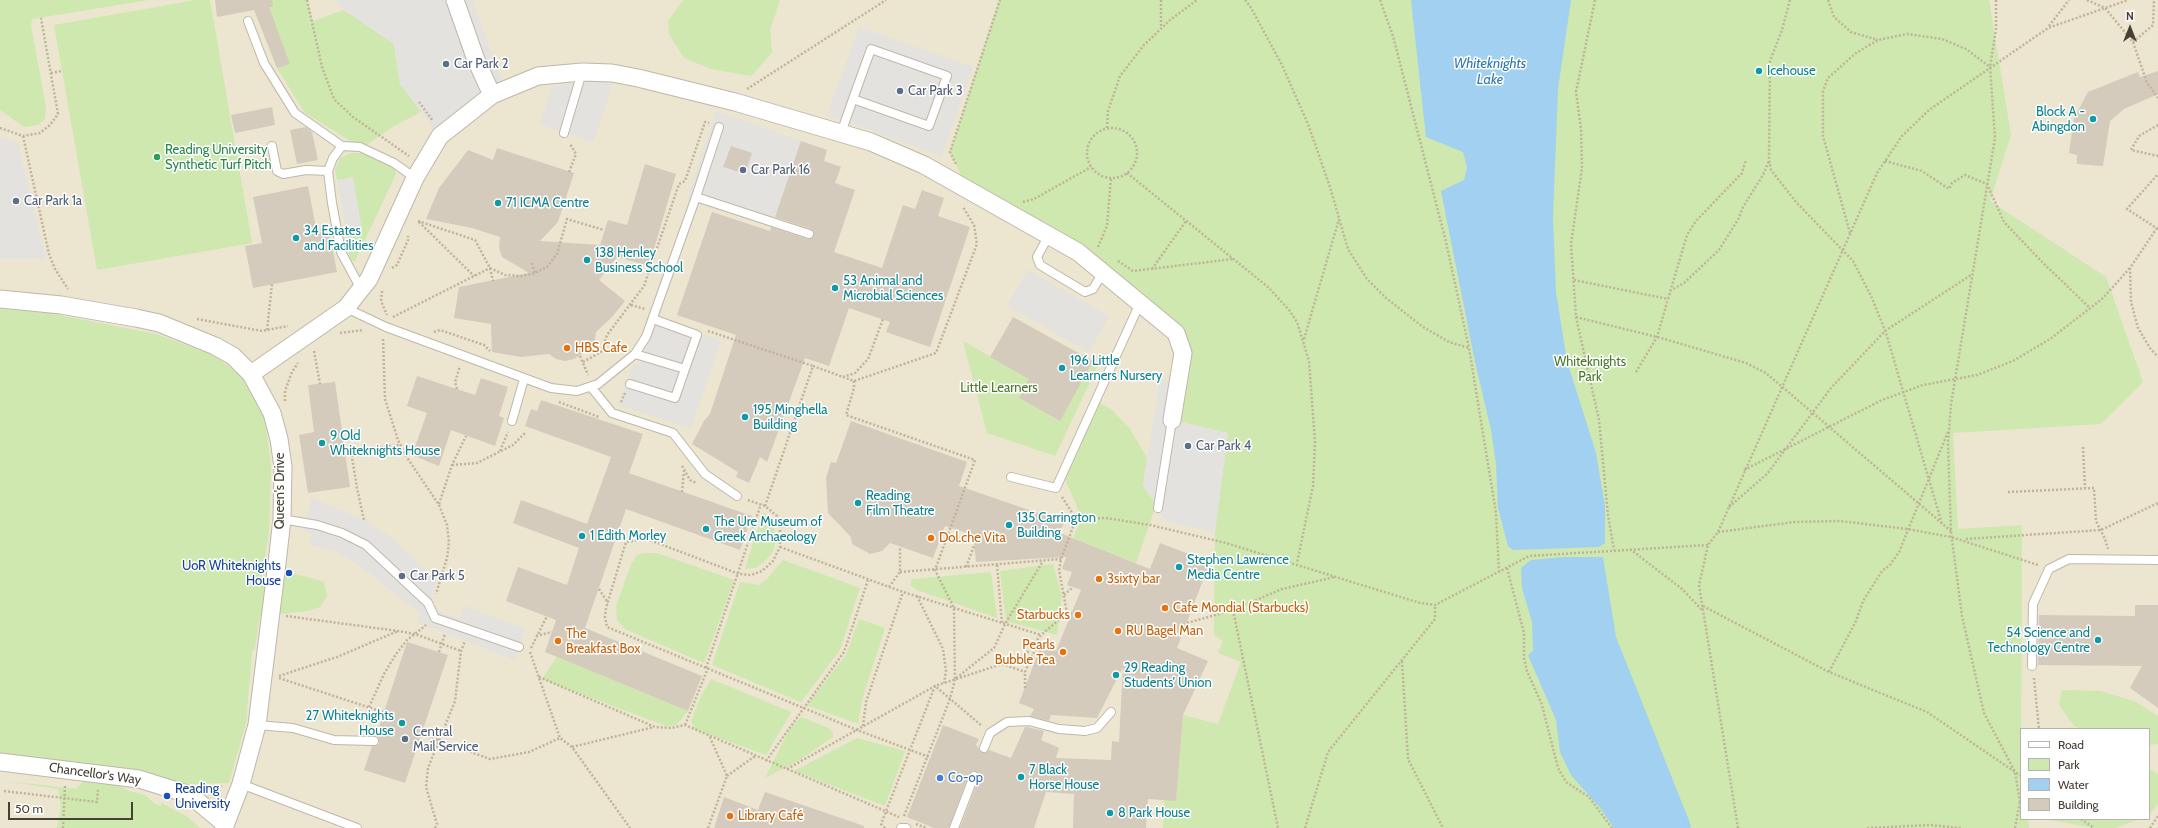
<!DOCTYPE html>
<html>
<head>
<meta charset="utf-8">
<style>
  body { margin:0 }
  #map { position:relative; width:2158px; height:828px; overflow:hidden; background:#f3efe6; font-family:Cabin,sans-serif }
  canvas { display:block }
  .legend { position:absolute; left:2020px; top:728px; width:130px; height:92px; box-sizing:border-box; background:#fff; border:1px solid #b5b3ae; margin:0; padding:5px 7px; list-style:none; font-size:12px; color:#464035 }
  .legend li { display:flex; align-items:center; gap:8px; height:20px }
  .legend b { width:20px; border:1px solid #b5b3ae }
  .north { position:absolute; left:2110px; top:8px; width:40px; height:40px; -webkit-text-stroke:3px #fff; paint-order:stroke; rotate:0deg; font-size:11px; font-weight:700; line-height:16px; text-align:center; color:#464035 }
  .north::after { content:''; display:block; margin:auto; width:14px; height:18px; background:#464035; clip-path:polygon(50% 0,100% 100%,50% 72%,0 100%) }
  .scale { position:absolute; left:8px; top:802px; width:125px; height:18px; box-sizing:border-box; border:2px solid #464035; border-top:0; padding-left:5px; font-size:12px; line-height:14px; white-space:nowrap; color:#464035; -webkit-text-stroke:3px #fff; paint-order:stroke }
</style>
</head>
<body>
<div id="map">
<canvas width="2158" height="828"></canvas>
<ul class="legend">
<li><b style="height:5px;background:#fff"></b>Road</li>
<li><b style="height:11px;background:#cee8af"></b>Park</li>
<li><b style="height:11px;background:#a2d0f1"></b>Water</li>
<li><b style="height:11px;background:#d5cbbc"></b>Building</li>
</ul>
<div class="north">N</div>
<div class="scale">50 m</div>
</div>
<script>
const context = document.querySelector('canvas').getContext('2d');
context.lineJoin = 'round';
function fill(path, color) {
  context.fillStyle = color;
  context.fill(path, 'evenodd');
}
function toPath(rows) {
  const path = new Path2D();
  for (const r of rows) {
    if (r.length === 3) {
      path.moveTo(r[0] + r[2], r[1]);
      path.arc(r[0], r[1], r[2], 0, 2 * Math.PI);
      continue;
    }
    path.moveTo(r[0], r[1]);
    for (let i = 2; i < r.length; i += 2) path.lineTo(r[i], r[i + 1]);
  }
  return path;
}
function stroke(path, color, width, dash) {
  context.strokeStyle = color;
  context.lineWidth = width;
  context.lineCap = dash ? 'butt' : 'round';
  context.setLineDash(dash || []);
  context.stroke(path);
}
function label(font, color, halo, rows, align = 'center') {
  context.font = font + ' Cabin,sans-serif';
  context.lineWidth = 3;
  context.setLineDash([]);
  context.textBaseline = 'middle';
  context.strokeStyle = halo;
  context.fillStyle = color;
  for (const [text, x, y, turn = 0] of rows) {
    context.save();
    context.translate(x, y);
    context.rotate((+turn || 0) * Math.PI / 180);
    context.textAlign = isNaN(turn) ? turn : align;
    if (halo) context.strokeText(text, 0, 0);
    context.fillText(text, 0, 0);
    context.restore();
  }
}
const education = toPath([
  [0,0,2158,0,2158,828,0,828],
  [2021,729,2149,729,2149,819,2021,819]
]);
const green = toPath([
  [0,0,149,0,32,19,31,25,46,108,45,119,38,125,24,127,0,110],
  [196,0,210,0,252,243,97,270,54,25],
  [266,0,307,0,313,21,344,10,394,44,400,84,421,112,394,126,362,148,305,113,277,68,290,64],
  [683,0,780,0,770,30,772,53,751,76,711,69,684,58,669,34,668,21],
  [999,0,1989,0,2011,135,1990,201,2106,277,2143,382,2101,424,1953,433,1958,529,2022,525,2021,819,2028,819,2029,828,1163,828,1164,800,1176,800,1183,715,1218,724,1241,662,1218,653,1223,641,1214,635,1215,532,1228,433,1172,420,1176,333,963,179,950,152],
  [351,153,362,153,394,167,396,174,355,261,350,260,347,234,362,231,353,178,337,180,335,170,340,158],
  [0,309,49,313,156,334,215,356,241,376,265,420,271,466,269,532,262,577,275,577,288,573,308,577,324,582,327,596,320,607,307,611,260,616,255,648,252,652,246,723,229,783,183,784,157,775,0,754],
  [963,341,1019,373,1038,363,1019,398,1059,421,1093,361,1098,365,1055,456,987,433],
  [1100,403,1111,409,1130,429,1147,458,1143,485,1156,505,1136,563,1073,538,1082,518,1064,477],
  [763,512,774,521,775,545,772,553,764,562,755,568,745,569],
  [646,553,657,553,734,580,704,663,625,629,617,620,616,606,631,565,637,555],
  [783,560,860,588,840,650,801,702,712,665,740,582,759,585,768,578],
  [1053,564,1062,597,1057,635,1006,621,1000,571],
  [991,572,997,618,917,590,910,585,912,579],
  [859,619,885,628,862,700,858,724,807,705,846,655],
  [557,657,688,711,676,725,666,726,542,679],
  [711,679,791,712,766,755,694,729,691,721,700,698],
  [2062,690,2100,691,2134,701,2158,716,2158,744,2149,745,2149,729,2082,729,2074,726,2059,705],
  [801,717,829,728,833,733,833,737,798,761,765,778,789,730],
  [857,738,905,751,885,806,794,771],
  [2149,769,2158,774,2158,804,2149,815],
  [104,777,129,791,145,795,155,804,161,806,162,803,165,805,188,817,200,828,57,828,61,806,58,789,5,781,76,789,83,782],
  [2046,819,2140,819,2115,828,2094,828]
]);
const parking = toPath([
  [336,0,472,0,505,89,440,136,400,84,394,44,344,10],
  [859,27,973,67,942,156,827,115],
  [595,81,613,83,593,143,540,124,552,86],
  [716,111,801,141,778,208,811,240,687,200],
  [0,137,18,143,46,259,0,259],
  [353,177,362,231,347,234,337,180],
  [1028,270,1109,316,1089,352,1007,306],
  [657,318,721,341,691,428,618,405,634,363,640,365],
  [1160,381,1174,383,1169,419,1228,433,1215,532,1166,521,1143,485],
  [312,498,364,520,389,536,437,581,429,607,459,619,464,606,525,629,514,660,417,622,420,614,367,571,338,552,309,545,312,534,302,531]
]);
const water = toPath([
  [1411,0,1571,0,1558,89,1553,218,1556,292,1567,361,1596,453,1605,506,1605,543,1599,547,1513,550,1508,546,1498,508,1496,464,1491,430,1475,362,1441,191,1464,180,1467,167,1463,152,1426,137],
  [1563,557,1603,557,1616,637,1690,823,1691,828,1614,828,1601,809,1571,775,1560,752,1556,720,1528,655,1533,651,1532,622,1522,588,1521,568,1531,560]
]);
const building = toPath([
  [215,0,272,0,273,7,269,7,290,64,277,68,254,10,217,17],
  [2158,71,2158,94,2124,109,2110,121,2103,166,2077,164,2077,155,2069,153,2074,118,2088,92,2138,72,2140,77],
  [272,107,275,125,235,133,231,115],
  [306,127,312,132,318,160,297,164,290,130],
  [801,141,827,150,824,161,841,167,835,183,855,190,834,252,882,268,903,205,915,209,922,190,944,198,938,216,970,227,930,347,886,332,890,322,849,308,829,366,805,358,767,462,760,457,749,483,736,477,738,472,692,444,704,421,710,414,736,335,677,315,712,212,770,231,771,227,807,239,813,238,814,232,811,229,775,217],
  [731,146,752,153,745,174,723,167],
  [497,148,574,173,558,222,540,241,600,245,608,220,627,225,645,164,676,174,649,266,617,257,599,280,625,301,612,317,596,332,594,347,574,359,565,361,556,359,549,354,521,357,492,352,491,324,454,318,459,287,529,273,502,257,499,248,500,237,472,228,426,219,439,188,468,150,493,160],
  [308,186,317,233,329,231,337,272,253,288,245,246,262,243,253,197],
  [1013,317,1093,361,1060,421,1019,398,1029,379,990,357],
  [417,376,475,395,481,378,508,387,499,416,504,418,495,446,451,430,439,466,412,455,427,413,407,406],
  [335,382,350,487,308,493,299,435,314,432,308,385],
  [541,400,643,434,629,473,752,516,740,550,626,509,585,628,702,676,688,711,545,652,556,620,506,601,518,567,567,585,579,548,513,523,521,500,587,524,611,457,525,426,531,409,537,411],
  [851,421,967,462,959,486,1064,522,1060,533,1150,569,1160,543,1210,562,1177,648,1208,661,1183,715,1176,801,1148,799,1146,828,1073,828,1074,794,1046,792,1034,828,960,828,979,778,978,772,974,771,969,774,949,828,934,828,907,817,943,725,979,739,976,745,982,753,989,750,1011,758,1025,727,1028,727,1044,731,1041,740,1059,748,1056,758,1111,760,1112,741,1119,742,1123,667,1097,718,1051,715,1049,721,1030,716,1034,709,1019,703,1041,645,1056,651,1081,590,1067,585,1072,572,1062,569,1066,557,976,562,973,535,945,526,933,558,890,543,882,551,870,554,852,544,851,537,828,513,826,478,831,462,836,463],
  [2135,605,2158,605,2158,708,2130,688,2142,666,2038,665,2039,615,2135,616],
  [407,642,448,655,405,783,364,770,372,746,379,744,379,739,376,736],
  [765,792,864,826,864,828,714,828,724,797,758,810]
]);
const path = toPath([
  [307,0,322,67,334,99,353,117,409,156],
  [1161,0,1161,29],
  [1245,0,1250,6,1282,65,1308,124,1330,187,1348,249,1367,279,1386,298,1423,327,1449,342,1469,348],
  [1380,0,1393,36,1446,242,1469,348,1496,513,1499,572],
  [1595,0,1576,92,1581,129,1582,168,1571,244,1576,317,1599,420,1608,515,1614,550],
  [1790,0,1782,30,1770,61,1769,160,1771,170,1796,202,1853,261,1872,298,1886,333,1942,524],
  [1828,0,1834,17,1851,32,1878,40],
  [1996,0,1996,29,1990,67,1995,138,1951,404,1948,444,1951,532,1962,616,1984,713,2015,772,2020,802],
  [2087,0,2105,8,2133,42,2147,83,2158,98],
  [2049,26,2069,0],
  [2133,42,2153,25,2154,0],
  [51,73,62,71],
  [747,89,886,0],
  [419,102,433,121],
  [2158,125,2139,136,2131,150,2158,156],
  [1112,153,25],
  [0,128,23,136,40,133,50,125,58,114,41,18],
  [1107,128,1108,111,1120,76,1144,45,1170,20,1197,0],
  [23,136,49,254,55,269,68,289],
  [1885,161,1922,171,1949,189,1952,183,1965,175,1987,184,2004,222,2044,264,2090,308],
  [956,164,950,152,1000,0],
  [569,172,576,154,570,144],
  [1127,173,1268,287,1289,310,1297,322,1309,361,1315,442,1313,486,1297,563],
  [1023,202,1034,199,1091,167],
  [418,221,475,240,490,268,493,281],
  [419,222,474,276],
  [2157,228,2130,268,2131,302,2138,328,2150,348,2158,357],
  [2158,229,2127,209,2158,174],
  [1850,233,1823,136,1823,91,1828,78,1856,53,1878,40,1907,34,1942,39,1966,49,1990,67],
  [1098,247,1107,226,1111,178],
  [1118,261,1133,271,1233,259],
  [532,263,535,273],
  [392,268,397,265,408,240,408,236],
  [490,268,505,275,522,276,535,273,547,267,557,254,567,219,604,230],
  [1152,269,1186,221],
  [1574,280,1668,299,1687,235,1696,221,1742,173,1746,160],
  [382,291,381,301,387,315],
  [1670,291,1684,283,1719,250,1739,218,1743,207,1763,175,1769,161],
  [631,305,645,309],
  [393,317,490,268],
  [1576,317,1661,338,1746,363,1766,373,1951,531],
  [197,319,262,331,288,326],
  [267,330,272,284],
  [708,331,813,366],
  [434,332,440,330,484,345,490,351],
  [340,333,363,330],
  [383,339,385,399,398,440,406,456,439,505,447,525,449,542,447,558,436,594],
  [1304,339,1339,219],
  [314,351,320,384],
  [580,356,588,375],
  [583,362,601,352,607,335,644,286,679,184,685,181,705,122,709,123],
  [1636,372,1657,337,1668,299],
  [843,377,855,373,868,359,883,319],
  [854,381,854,388,846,415,975,460,935,570,954,608,955,679],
  [457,389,455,382,460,366],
  [285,401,285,391,292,372,298,363],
  [559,402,599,417],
  [621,402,625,393],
  [2083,447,2085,488],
  [345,451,400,445],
  [351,451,357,488,364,520],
  [500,451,508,432],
  [452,465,477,463,513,445,526,432],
  [682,466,690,480,696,483],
  [1744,470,1882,400,1923,385,1977,375,2013,361,2050,339,2102,299,2130,268],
  [682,492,684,471],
  [2008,492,2094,488,2096,521,2105,539,2108,549],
  [1062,497,1076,519],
  [748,500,765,506,777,516,780,526,780,547,773,561,762,571,751,575,739,574,647,539,626,542,606,608,605,617,607,627,857,730,929,757],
  [439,504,452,465,466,436],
  [765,506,813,366,854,381,936,353,977,244,974,225,963,207],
  [1729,507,1767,474,1831,388,1885,331,1971,275],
  [1718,532,1794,522,1840,521,1907,529,1951,537,2038,565],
  [1966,539,2101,530,2158,503],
  [780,547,903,592,1041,635],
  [1630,549,1682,589,1703,611],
  [997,565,1002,623],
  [966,567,974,546],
  [1507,568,1524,633,1524,658,1527,671,1542,705,1558,768,1566,782,1589,797,1612,828],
  [900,572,1061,559],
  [889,587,900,572,900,547],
  [599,589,608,603],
  [1064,595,1073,587],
  [917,596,943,649,946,671,944,683],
  [1703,606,1829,672,1927,712,2021,776],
  [1233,610,1278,828],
  [1067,613,1072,613],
  [286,616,398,631,415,634,461,651],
  [1187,623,1233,610,1282,589,1335,577],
  [536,636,552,632],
  [531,648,547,616],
  [439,652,445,634],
  [530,652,560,738,572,747,630,828],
  [1402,661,1408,759,1443,828],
  [1002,664,1019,658,1026,654,1041,635,1067,613,1059,570,1061,559,1076,519,1106,518,1150,525,1226,543,1420,603,1435,605,1529,556,1708,545],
  [706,668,761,504],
  [1829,672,1856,621,1863,601,1882,571,1890,565,1899,552,1948,432],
  [279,676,337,657,398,631],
  [539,677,655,727,671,728,685,725,899,817],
  [279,678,383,712],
  [2034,678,2039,729],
  [1025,688,1025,672,1039,641],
  [369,707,384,674,396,654,407,640,426,625],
  [685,725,708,668],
  [863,726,866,702,903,592],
  [421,734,490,759,529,752,560,738],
  [572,747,654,727],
  [766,761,844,652,868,580],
  [787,769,935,686,1002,664,1025,672],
  [727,776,755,756],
  [210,790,222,786],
  [4,791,97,802,98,790],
  [904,816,950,699,955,679,994,648,1005,624,1043,561],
  [2081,819,2094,828],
  [916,824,927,828],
  [63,828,65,786],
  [435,828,437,824,426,787,428,768,455,701,461,651,465,641],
  [708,828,727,776,709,735],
  [885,828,881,824,935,686,982,726],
  [1305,828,1328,752,1435,619,1435,605],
  [1738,828,1699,585,1708,545,1718,532,1877,173,1902,136,1929,110,2048,28,2128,0],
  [1867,828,1930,825,1961,828],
  [2015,828,2020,802],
  [2150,828,2158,816]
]);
const lane = toPath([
  [248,21,264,63,295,113,342,146],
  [564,133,582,72],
  [841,133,853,99,871,49,947,76,929,126,853,99],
  [272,146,277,171,283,174,306,170,328,171],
  [696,197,809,234],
  [1049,235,1037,257,1040,265,1085,292,1093,289,1103,272],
  [361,289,341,252,332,203,328,171,333,158,342,146,360,147,394,163,415,178],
  [346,308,386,327,551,388,577,391,598,384,635,354,646,337,696,197,719,127],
  [635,354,685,369,697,335,653,319],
  [630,384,675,398,685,369],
  [591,387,612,413,673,433,705,474,737,496],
  [512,421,524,379],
  [1011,477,1056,488,1140,303],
  [1158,508,1172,420],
  [282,519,317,525,342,533,366,545,428,603,435,618,519,647],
  [2032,666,2033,604,2049,569,2069,559,2158,560],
  [257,725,293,728,334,740,374,741],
  [984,748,990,733,1007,722,1029,721,1059,729,1085,731,1097,728,1111,712],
  [241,784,357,828],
  [901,828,906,828],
  [954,828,974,776]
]);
const street = toPath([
  [455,0,476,60,492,95],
  [0,299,61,305,136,318,159,323,215,346,233,356,251,374,272,413,279,439,283,467,282,519,277,563,257,725,241,784,224,828],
  [251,374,346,308,361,289,369,279,415,178,440,136,492,95,538,76,582,72,612,73,638,78,735,102,871,142,924,165,1078,252,1176,333,1183,353,1172,420],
  [0,762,139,779,190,795,225,824]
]);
const markers = [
  [446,64,4,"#5c6f8a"],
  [1759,71,4,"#0f9aa8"],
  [900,91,4,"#5c6f8a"],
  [2093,119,4,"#0f9aa8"],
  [157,157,4,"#2e9e5b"],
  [743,170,4,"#5c6f8a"],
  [16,201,4,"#5c6f8a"],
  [498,203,4,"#0f9aa8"],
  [296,238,4,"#0f9aa8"],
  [587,260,4,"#0f9aa8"],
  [835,288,4,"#0f9aa8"],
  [567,348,4,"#e8710a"],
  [1062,368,4,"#0f9aa8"],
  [745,417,4,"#0f9aa8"],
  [322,443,4,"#0f9aa8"],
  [1188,446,4,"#5c6f8a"],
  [858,503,4,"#0f9aa8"],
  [1009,525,4,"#0f9aa8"],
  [706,529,4,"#0f9aa8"],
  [582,536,4,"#0f9aa8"],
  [931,538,4,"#e8710a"],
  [1179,567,4,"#0f9aa8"],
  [289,573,4,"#1a4fb4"],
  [402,576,4,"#5c6f8a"],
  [1099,579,4,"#e8710a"],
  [1165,608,4,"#e8710a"],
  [1078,615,4,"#e8710a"],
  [1118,631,4,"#e8710a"],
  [2098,640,4,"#0f9aa8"],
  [558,641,4,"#e8710a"],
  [1063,652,4,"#e8710a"],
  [1116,675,4,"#0f9aa8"],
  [402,723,4,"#0f9aa8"],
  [405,739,4,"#5c6f8a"],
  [1021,777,4,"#0f9aa8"],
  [940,778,4,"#3f7fe0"],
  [167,796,4,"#1a4fb4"],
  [1110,813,4,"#0f9aa8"],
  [730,816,4,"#e8710a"]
];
const serviceNames = [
  ["Car Park 2",454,64],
  ["Car Park 3",908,91],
  ["Car Park 16",751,170],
  ["Car Park 1a",24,201],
  ["Car Park 4",1196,446],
  ["Car Park 5",410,576],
  ["Central",413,732],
  ["Mail Service",413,747]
];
const cultureNames = [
  ["Icehouse",1767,71],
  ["Block A -",2085,112,"right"],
  ["Abingdon",2085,127,"right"],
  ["71 ICMA Centre",506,203],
  ["34 Estates",304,231],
  ["and Facilities",304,246],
  ["138 Henley",595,253],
  ["Business School",595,268],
  ["53 Animal and",843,281],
  ["Microbial Sciences",843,296],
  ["196 Little",1070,361],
  ["Learners Nursery",1070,376],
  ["195 Minghella",753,410],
  ["Building",753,425],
  ["9 Old",330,436],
  ["Whiteknights House",330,451],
  ["Reading",866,496],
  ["Film Theatre",866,511],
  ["135 Carrington",1017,518],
  ["Building",1017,533],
  ["The Ure Museum of",714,522],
  ["Greek Archaeology",714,537],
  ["1 Edith Morley",590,536],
  ["Stephen Lawrence",1187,560],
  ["Media Centre",1187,575],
  ["54 Science and",2090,633,"right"],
  ["Technology Centre",2090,648,"right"],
  ["29 Reading",1124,668],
  ["Students’ Union",1124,683],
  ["27 Whiteknights",394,716,"right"],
  ["House",394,731,"right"],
  ["7 Black",1029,770],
  ["Horse House",1029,785],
  ["8 Park House",1118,813]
];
const leisureNames = [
  ["Reading University",165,150],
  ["Synthetic Turf Pitch",165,165]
];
const foodNames = [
  ["HBS Cafe",575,348],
  ["Dol.che Vita",939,538],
  ["3sixty bar",1107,579],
  ["Cafe Mondial (Starbucks)",1173,608],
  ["Starbucks",1070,615,"right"],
  ["RU Bagel Man",1126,631],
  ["The",566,634],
  ["Breakfast Box",566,649],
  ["Pearls",1055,645,"right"],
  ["Bubble Tea",1055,660,"right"],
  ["Library Café",738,816]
];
const parkNames = [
  ["Whiteknights",1590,362],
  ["Park",1590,377],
  ["Little Learners",999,388]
];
const streetNames = [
  ["Queen's Drive",280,491,-90],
  ["Chancellor's Way",95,774,8]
];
const transitNames = [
  ["UoR Whiteknights",281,566],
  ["House",281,581],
  ["Reading",175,789,"left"],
  ["University",175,804,"left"]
];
const shopNames = [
  ["Co-op",948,778]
];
const waterNames = [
  ["Whiteknights",1490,64],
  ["Lake",1490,80]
];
fill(education, '#ece5d0');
fill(green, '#cee8af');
fill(parking, '#e4e2de');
fill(water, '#a2d0f1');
fill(building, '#d5cbbc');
stroke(lane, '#bfb7a9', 10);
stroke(street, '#bfb7a9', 19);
stroke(path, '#c1b39a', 2.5, [2, 2]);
stroke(lane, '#fff', 8);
stroke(street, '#fff', 17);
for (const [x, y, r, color] of markers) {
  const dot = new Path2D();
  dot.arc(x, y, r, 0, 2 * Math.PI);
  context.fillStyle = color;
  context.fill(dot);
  stroke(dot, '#fff', 1.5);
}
label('13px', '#4e5e75', '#fff', serviceNames, 'left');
label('13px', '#0d838f', '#fff', cultureNames, 'left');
label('13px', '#27864d', '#fff', leisureNames, 'left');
label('13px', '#c56008', '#fff', foodNames, 'left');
label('13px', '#467828', '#fff', parkNames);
label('13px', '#464035', '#fff', streetNames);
label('13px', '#164399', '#fff', transitNames, 'right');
label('13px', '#366cbe', '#fff', shopNames, 'left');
label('italic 14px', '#2e79b3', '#fff', waterNames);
</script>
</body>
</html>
